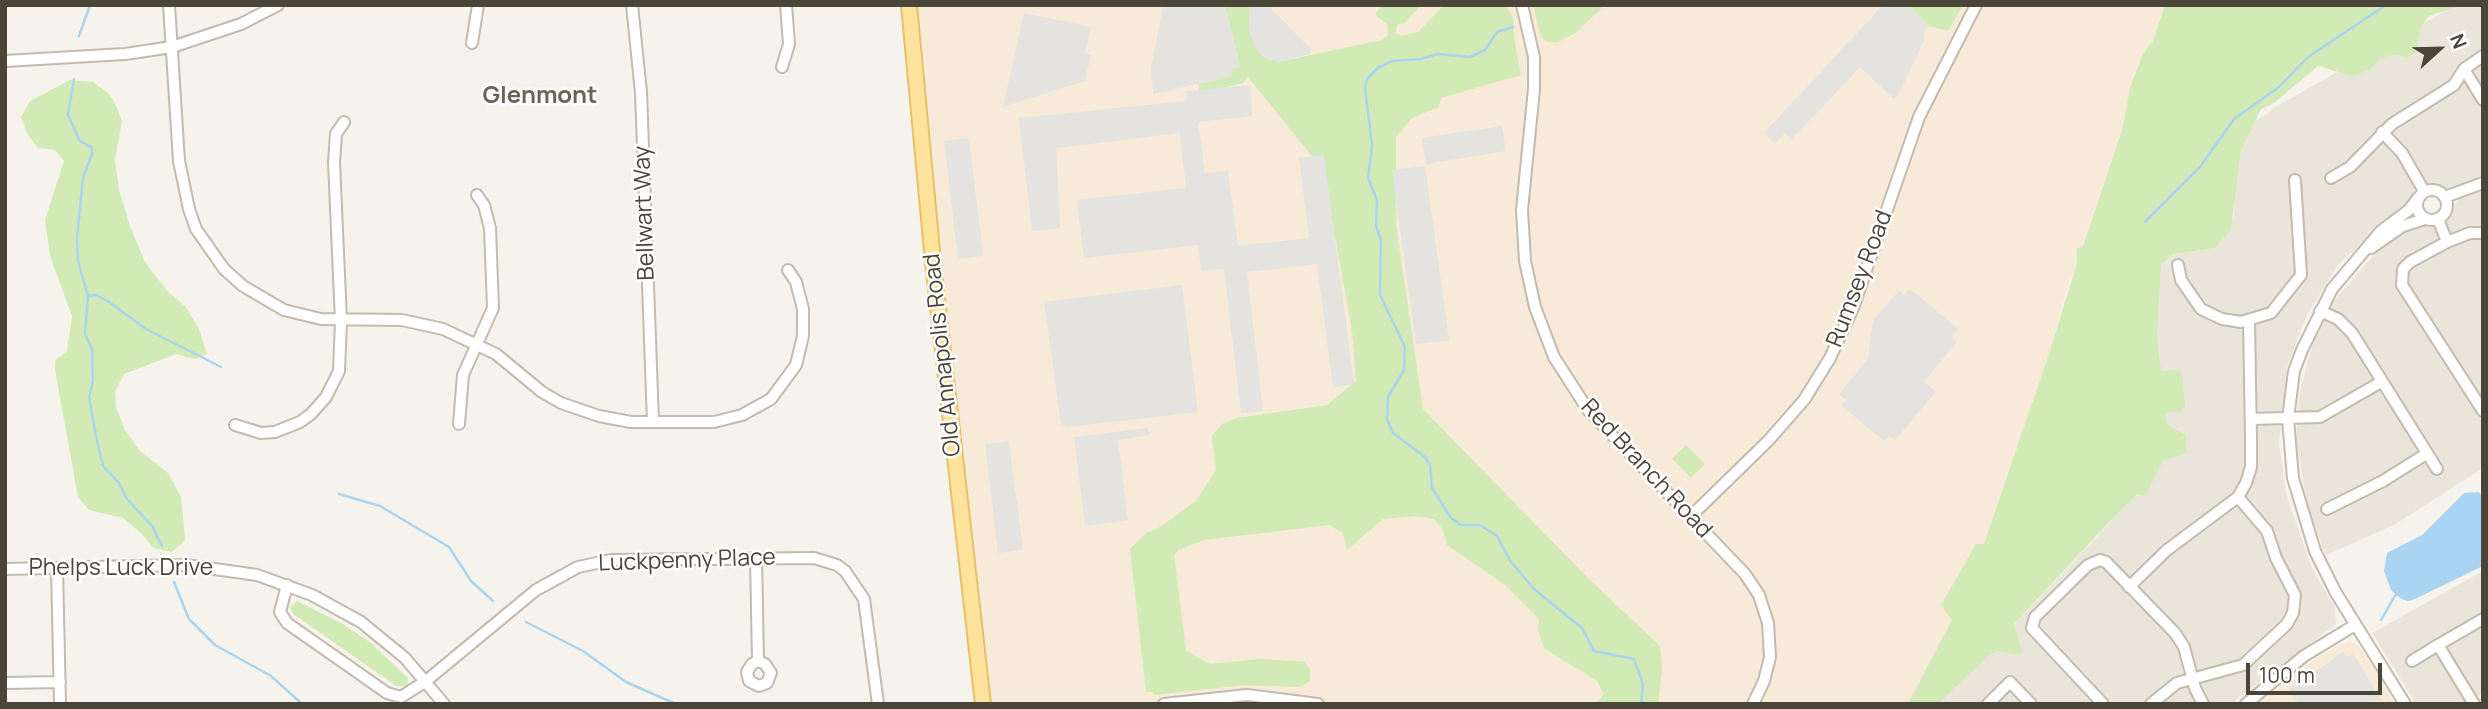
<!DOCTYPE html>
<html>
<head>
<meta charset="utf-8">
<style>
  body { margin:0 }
  #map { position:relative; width:2488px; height:709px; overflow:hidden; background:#f6f3ec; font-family:Manrope,sans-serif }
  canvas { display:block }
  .frame { position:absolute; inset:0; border:7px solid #4b4439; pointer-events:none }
  .north { position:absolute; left:2404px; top:14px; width:70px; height:70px; -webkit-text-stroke:5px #fff; paint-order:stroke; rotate:68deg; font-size:19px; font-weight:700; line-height:28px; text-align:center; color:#4b4439 }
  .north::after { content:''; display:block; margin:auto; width:24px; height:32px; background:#4b4439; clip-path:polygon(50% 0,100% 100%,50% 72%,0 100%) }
  .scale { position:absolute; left:2246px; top:663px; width:136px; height:32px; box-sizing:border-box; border:4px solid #4b4439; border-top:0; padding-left:9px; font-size:21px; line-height:24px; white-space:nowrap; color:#4b4439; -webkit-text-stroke:5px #fff; paint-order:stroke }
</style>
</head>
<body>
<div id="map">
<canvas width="2488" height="709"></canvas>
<div class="frame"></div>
<div class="north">N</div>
<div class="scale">100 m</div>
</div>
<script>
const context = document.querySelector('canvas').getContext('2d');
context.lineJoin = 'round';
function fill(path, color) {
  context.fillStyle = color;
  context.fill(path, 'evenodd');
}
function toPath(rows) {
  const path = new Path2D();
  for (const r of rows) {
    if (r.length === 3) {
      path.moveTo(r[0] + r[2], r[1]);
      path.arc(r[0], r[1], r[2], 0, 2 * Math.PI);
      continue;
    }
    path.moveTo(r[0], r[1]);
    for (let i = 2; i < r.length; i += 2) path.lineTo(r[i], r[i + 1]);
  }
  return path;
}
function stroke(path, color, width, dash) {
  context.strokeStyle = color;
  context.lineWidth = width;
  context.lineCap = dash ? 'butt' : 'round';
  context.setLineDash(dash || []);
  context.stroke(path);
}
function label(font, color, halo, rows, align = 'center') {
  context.font = font + ' Manrope,sans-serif';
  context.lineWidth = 5;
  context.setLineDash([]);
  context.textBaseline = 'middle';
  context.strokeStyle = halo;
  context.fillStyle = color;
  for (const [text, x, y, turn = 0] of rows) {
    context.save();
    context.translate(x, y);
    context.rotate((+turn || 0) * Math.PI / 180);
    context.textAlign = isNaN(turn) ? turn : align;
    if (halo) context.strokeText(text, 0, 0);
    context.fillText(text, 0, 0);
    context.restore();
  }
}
const residential = toPath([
  [2456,5,2483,5,2483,178,2448,191,2434,187,2419,192,2408,206,2379,227,2338,265,2306,317,2287,367,2279,443,2286,494,2311,566,2335,608,2336,624,2231,704,1923,704,2008,631,2109,524,2114,515,2154,478,2164,460,2187,454,2186,435,2168,425,2165,412,2156,332,2161,265,2175,254,2215,248,2234,217,2234,190,2241,150,2253,123,2277,106],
  [2483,188,2483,468,2394,525,2326,555,2308,509,2296,438,2299,396,2313,342,2332,303,2379,249,2403,230,2419,225,2440,223,2459,199],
  [2483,571,2483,693,2465,704,2416,704,2372,633]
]);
const commercial = toPath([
  [915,5,2165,5,2063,302,2047,363,1957,621,1923,704,990,704,926,129],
  [2350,641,2358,645,2365,655,2395,704,2258,704,2317,657]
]);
const green = toPath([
  [1225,5,1250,5,1249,25,1278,62,1382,40,1388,35,1387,24,1377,17,1376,12,1383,5,1421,5,1405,23,1397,25,1396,33,1401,36,1418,32,1444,5,1506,5,1514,21,1514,37,1521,75,1441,98,1439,107,1411,119,1396,137,1396,225,1423,409,1589,579,1660,646,1662,670,1658,704,1595,704,1604,694,1597,681,1544,648,1538,630,1539,619,1504,584,1447,545,1443,530,1434,519,1415,516,1383,519,1347,550,1343,533,1329,525,1204,540,1178,550,1174,555,1186,651,1210,664,1260,659,1304,662,1310,669,1310,681,1301,687,1245,685,1154,695,1152,692,1146,692,1130,549,1146,533,1160,527,1196,501,1216,470,1212,436,1222,424,1237,418,1327,405,1356,381,1352,330,1323,170,1248,77,1243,83,1213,90,1199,90,1199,84,1232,76,1231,69,1240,66],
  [1533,5,1605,5,1574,34,1558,42,1547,42,1541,37],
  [1908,5,1963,5,1948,31,1929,26],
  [2165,5,2462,5,2429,16,2421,27,2415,53,2407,57,2395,54,2381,58,2369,70,2352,76,2318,66,2274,103,2261,109,2241,150,2231,229,2215,248,2174,254,2161,265,2157,336,2161,371,2178,370,2182,373,2185,406,2181,411,2165,413,2168,425,2186,435,2187,454,2164,460,2145,496,2137,494,2113,518,2014,624,2022,652,2017,655,1997,651,1989,655,1938,704,1908,704,1952,620,1941,605,1976,544,1984,544,2048,357,2077,263,2077,249,2083,246,2123,127,2130,88,2143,54,2153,41],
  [70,80,93,82,108,93,115,103,122,121,115,160,119,190,130,226,145,262,168,292,185,306,199,329,207,354,195,359,176,354,124,374,115,392,116,407,125,430,140,451,168,473,181,497,185,540,172,552,153,548,142,534,123,518,89,510,78,497,55,370,55,361,67,351,72,316,50,256,45,220,64,161,55,150,38,148,27,133,21,117,30,101],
  [1686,445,1705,464,1691,478,1672,459],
  [297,601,343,624,371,643,408,678,407,686,396,686,293,614,290,607]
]);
const parking = toPath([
  [1163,5,1225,5,1240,66,1231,69,1233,76,1153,94,1151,68],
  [1250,5,1268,5,1311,49,1310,54,1278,62,1264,58,1257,50,1249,33],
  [1883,5,1908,5,1929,26,1924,32,1924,40,1899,93,1894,99,1860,67,1792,139,1785,133,1775,144,1764,133],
  [1024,13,1091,27,1085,53,1091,55,1085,81,1003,107],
  [1250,85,1252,116,1198,122,1205,173,1228,171,1238,246,1309,238,1299,158,1324,155,1354,384,1333,387,1317,264,1247,272,1263,411,1241,413,1224,269,1201,271,1198,245,1084,258,1077,200,1186,188,1180,133,1056,148,1060,228,1032,231,1019,118,1187,101,1186,91],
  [1502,126,1506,151,1426,164,1422,138],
  [969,138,983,256,958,259,944,141],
  [1425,166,1449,340,1416,344,1392,170],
  [1182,285,1198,412,1067,427,1061,424,1044,302],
  [1910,289,1958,329,1952,337,1957,341,1924,382,1936,392,1895,440,1889,436,1884,441,1842,406,1846,400,1839,394,1868,359,1873,320,1899,291,1904,295],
  [1148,428,1149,435,1118,440,1128,520,1085,526,1074,437],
  [1009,441,1023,550,998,553,985,444],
  [2343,652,2347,657,2353,654,2382,701,2299,704,2289,690]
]);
const water = toPath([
  [2479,492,2483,498,2483,566,2415,599,2408,601,2400,598,2391,590,2384,571,2387,553,2422,535,2464,493]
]);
const stream = toPath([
  [1513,27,1497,32,1485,50,1470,57,1438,54,1421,59,1392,61,1379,67,1367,79,1365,88,1372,145,1368,178,1377,200,1376,226,1381,240,1380,295,1405,347,1404,370,1388,397,1387,419,1393,433,1425,457,1430,465,1432,488,1451,518,1461,525,1480,525,1497,536,1511,562,1535,590,1582,628,1594,651,1634,659,1643,684,1641,704],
  [79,36,90,5],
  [74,79,68,115,80,141,91,147,92,154,83,178,77,238,78,261,88,296,85,334,92,349,93,381,89,397,96,436,103,466,119,483,127,499,152,526,162,546],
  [2145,222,2200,167,2234,119,2279,87,2308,57,2386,5],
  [88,296,96,295,109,302,146,329,221,367],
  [339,494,380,506,449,547,471,581,493,601],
  [174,582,189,619,215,645,271,676,302,704],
  [2381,620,2396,594],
  [526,622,583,651,626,682,676,704]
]);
const minor = toPath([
  [169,5,179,161,189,209,196,229,224,269,243,286,284,310,321,319,402,320,443,329,496,354,542,392,561,403,599,416,631,422,714,422,742,415,771,399,796,365,803,336,803,309,796,282,788,270],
  [632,5,641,92,653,422],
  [1522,5,1534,57,1534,89,1522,210,1525,261,1535,307,1554,357,1588,410,1745,574,1759,595,1768,623,1770,657,1764,681,1753,704],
  [472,43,478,5],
  [5,61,125,54,172,47,241,24,278,5],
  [782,67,789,44,786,5],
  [2464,69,2483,100],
  [2382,132,2402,153,2424,191],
  [2331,178,2350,167,2392,124,2454,85,2464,69,2483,56],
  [2432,205,15],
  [2445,197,2483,183],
  [2438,219,2447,242,2470,233,2483,233],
  [2447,242,2410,262,2403,269,2402,285,2483,411],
  [2371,248,2403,226,2425,219],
  [2178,265,2181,280,2201,309,2222,319,2241,322,2271,313,2301,275,2295,180],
  [2320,311,2338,319,2352,333,2437,469],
  [2251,419,2320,417,2381,382],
  [459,424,463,375,493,308,490,228,484,205,477,195],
  [235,425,261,433,275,432,300,422,311,414,326,397,339,371,341,321,334,162,336,134,344,122],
  [2327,509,2383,481,2426,454],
  [1690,517,1768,441,1804,400,1830,358,1853,308,1919,117,1976,5],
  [756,558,758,661,752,664,747,672,749,681,759,686,767,683,771,673,765,664,758,661],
  [57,568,60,704],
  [5,569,186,565,257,575,312,595,361,622,405,658,444,704],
  [287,585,280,612,287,623,387,693,401,697,426,681,536,590,578,567,611,560,814,558,837,565,845,571,864,599,878,704],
  [2129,587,2167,550,2238,497,2246,483,2251,467,2251,439,2249,320],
  [2412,661,2438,645],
  [5,683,60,682],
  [1164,704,1247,695,1318,704],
  [1988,704,2010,682,2031,704],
  [2103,704,2032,628,2035,617,2088,565,2100,560,2106,562,2175,633,2184,647,2195,688,2203,704],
  [2151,704,2177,683,2243,665,2287,624,2293,613,2295,595,2276,558,2267,531,2238,497],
  [2246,704,2304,656,2355,625],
  [2405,704,2336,593,2315,551,2293,478,2288,419,2294,371,2302,350,2332,289,2381,231,2409,210,2418,198],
  [2474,704,2438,645,2483,619]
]);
const major = toPath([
  [909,5,934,272,983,704]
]);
const streetNames = [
  ["Bellwart Way",645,213,-92],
  ["Rumsey Road",1860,279,-69],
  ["Old Annapolis Road",943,355,-96],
  ["Red Branch Road",1646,469,47],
  ["Luckpenny Place",687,561,-2],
  ["Phelps Luck Drive",121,569]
];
const neighbourhoodNames = [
  ["Glenmont",540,96]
];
fill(residential, '#eae5da');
fill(commercial, '#f7ead8');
fill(green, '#d2eab5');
fill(parking, '#e5e3e0');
fill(water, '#a9d4f2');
stroke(stream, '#a9d4f2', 2.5);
stroke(minor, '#c2bbae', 14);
stroke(major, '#e6c16a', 18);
stroke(minor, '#fff', 10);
stroke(major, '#ffe39c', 14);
label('23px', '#4b4439', '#fff', streetNames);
label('bold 24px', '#6e6250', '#fff', neighbourhoodNames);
</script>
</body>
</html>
